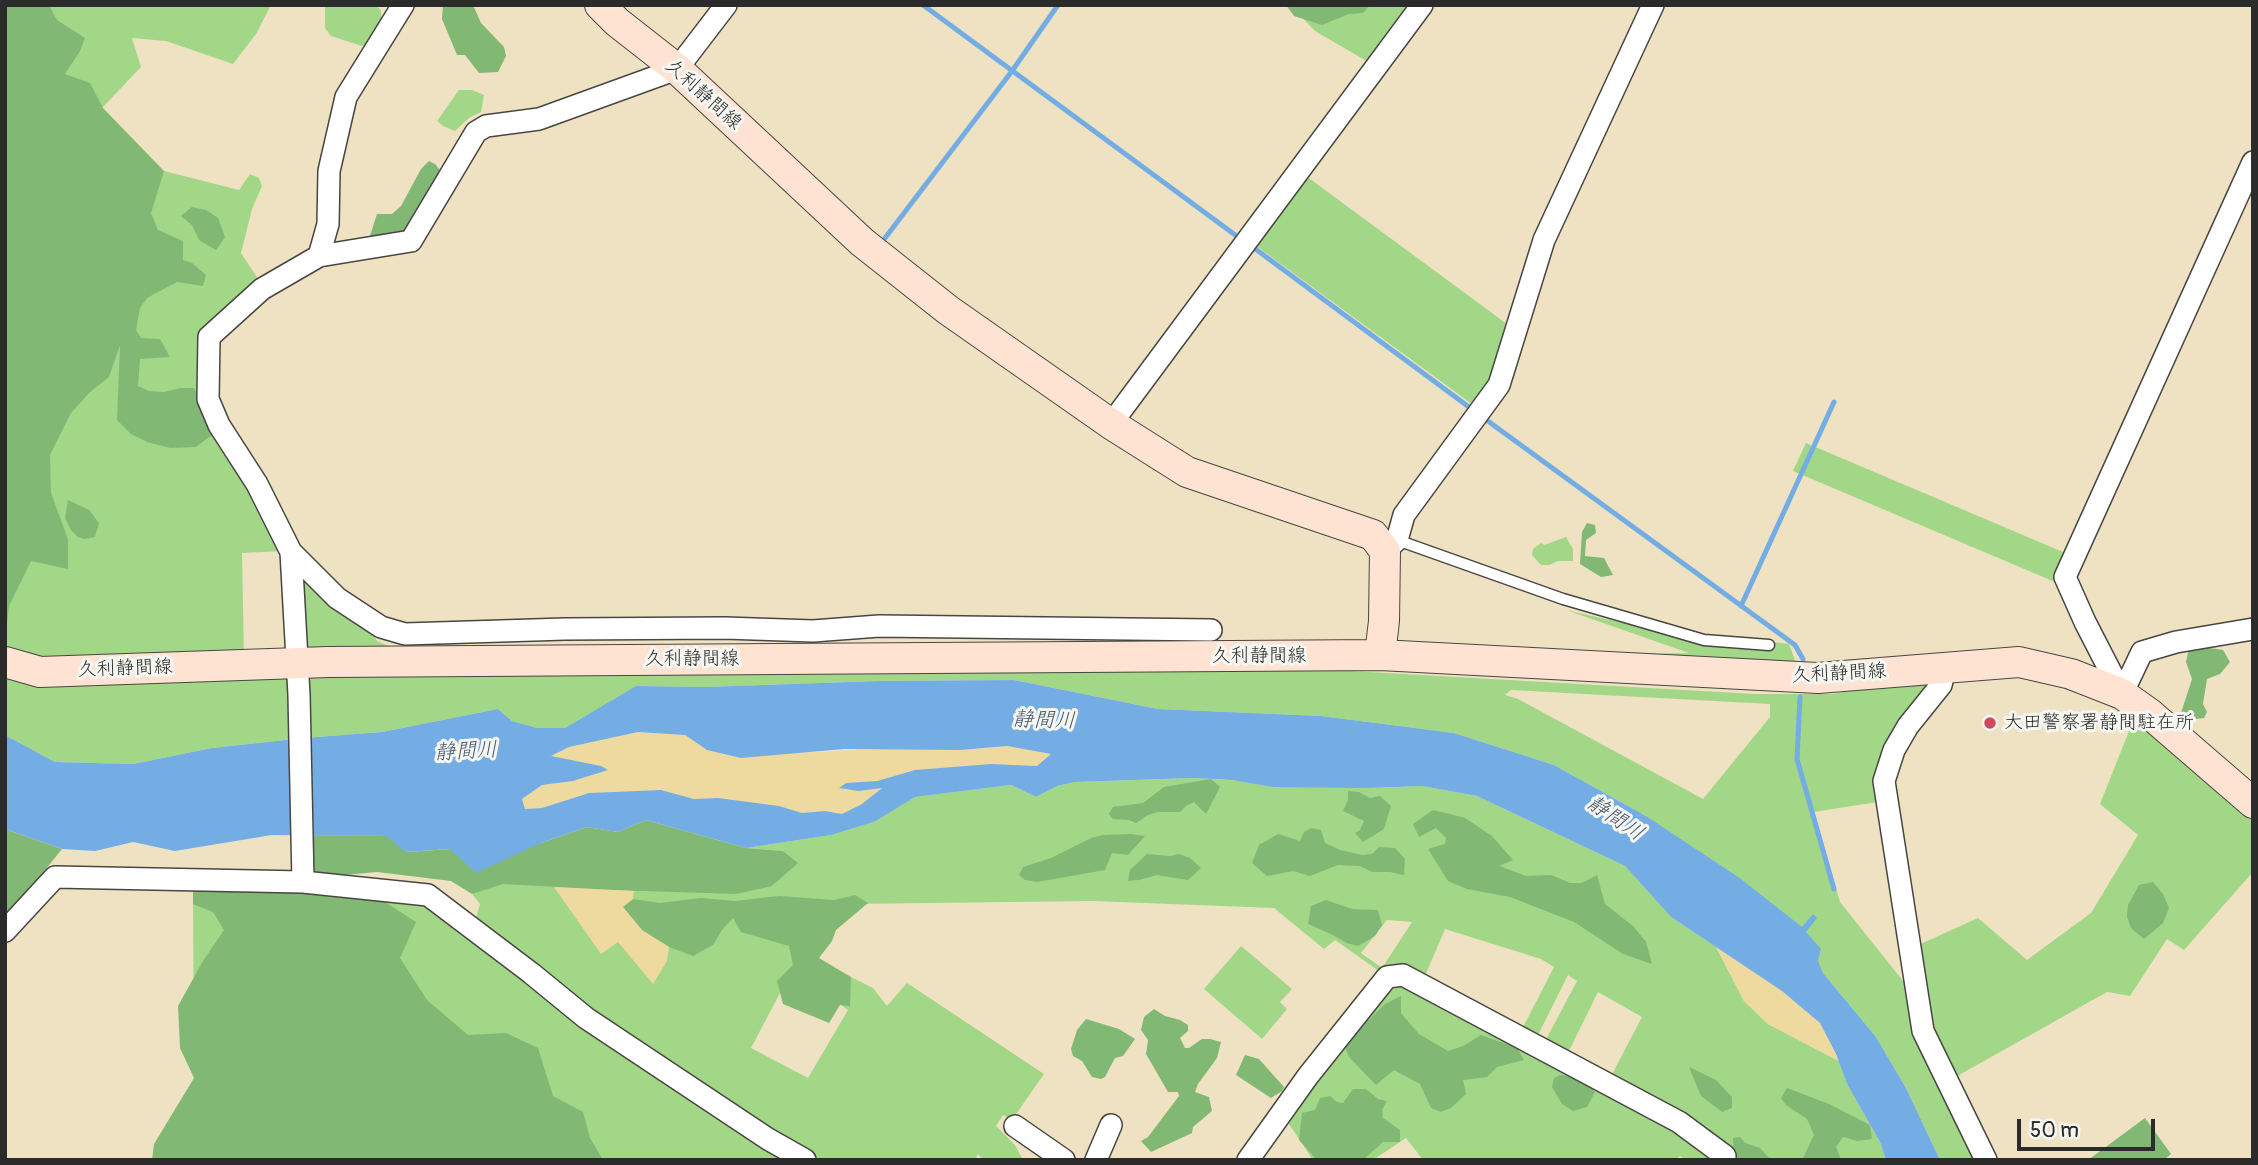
<!DOCTYPE html>
<html>
<head>
<meta charset="utf-8">
<style>
  body { margin:0 }
  #map { position:relative; width:2258px; height:1165px; overflow:hidden; background:#eee2c3; font-family:Pangolin,sans-serif }
  canvas { display:block }
  .frame { position:absolute; inset:0; border:7px solid #2b2b2b; pointer-events:none }
  .scale { position:absolute; left:2017px; top:1119px; width:138px; height:32px; box-sizing:border-box; border:4px solid #2b2b2b; border-top:0; padding-left:9px; font-size:21px; line-height:24px; white-space:nowrap; color:#2b2b2b; -webkit-text-stroke:5px #f6f6f2; paint-order:stroke }
</style>
</head>
<body>
<div id="map">
<canvas width="2258" height="1165"></canvas>
<div class="frame"></div>
<div class="scale">50 m</div>
</div>
<script>
const context = document.querySelector('canvas').getContext('2d');
context.lineJoin = 'round';
function fill(path, color) {
  context.fillStyle = color;
  context.fill(path, 'evenodd');
}
function toPath(rows) {
  const path = new Path2D();
  for (const r of rows) {
    path.moveTo(r[0], r[1]);
    for (let i = 2; i < r.length; i += 2) path.lineTo(r[i], r[i + 1]);
  }
  return path;
}
function stroke(path, color, width, dash) {
  context.strokeStyle = color;
  context.lineWidth = width;
  context.lineCap = dash ? 'butt' : 'round';
  context.setLineDash(dash || []);
  context.stroke(path);
}
function label(font, color, halo, rows, align = 'center') {
  context.font = font + ' Pangolin,"Klee One",sans-serif';
  context.lineWidth = 6;
  context.setLineDash([]);
  context.textBaseline = 'middle';
  context.strokeStyle = halo;
  context.fillStyle = color;
  for (const [text, x, y, turn = 0] of rows) {
    context.save();
    context.translate(x, y);
    context.rotate((+turn || 0) * Math.PI / 180);
    context.textAlign = isNaN(turn) ? turn : align;
    if (halo) context.strokeText(text, 0, 0);
    context.fillText(text, 0, 0);
    context.restore();
  }
}
const green = toPath([
  [30,5,271,5,256,34,233,64,166,41,132,38,141,67,102,108,53,94],
  [325,5,375,5,381,10,381,27,373,43,362,46,331,36,325,28],
  [1290,5,1414,5,1370,63,1315,31],
  [459,90,472,90,484,95,481,112,469,118,455,131,443,126,437,121],
  [164,171,239,190,250,174,259,178,262,186,252,209,241,253,262,285,206,335,202,401,284,551,242,553,244,659,42,665,5,656,5,578,152,174],
  [1302,173,1511,327,1498,372,1476,407,1251,242],
  [1806,443,2070,555,2062,585,1793,471],
  [1566,537,1573,549,1573,561,1558,561,1549,565,1541,565,1532,555,1533,549,1541,543,1544,545],
  [296,564,360,617,377,641,407,654,302,657],
  [1566,610,1632,625,1789,644,1797,666,1627,654,1689,653],
  [1210,663,1755,694,1832,694,1940,676,1877,802,1814,812,1840,902,1907,986,1981,1160,1940,1160,1906,1088,1876,1037,1823,973,1818,960,1646,816,1554,765,1454,733,1321,716,1158,709,1014,680,877,681,706,687,637,686,565,728,537,728,512,721,498,709,382,732,304,738,301,670],
  [1511,690,1770,704,1770,717,1703,799,1518,699,1505,695],
  [5,668,293,668,294,739,212,748,133,764,55,762,5,735],
  [2135,716,2253,821,2253,872,2184,950,2167,939,2130,996,2107,992,1952,1079,1928,1031,1914,947,1978,918,2027,960,2091,913,2138,835,2100,804],
  [1193,778,1370,788,1422,786,1477,796,1625,866,1671,917,1716,947,1744,1001,1768,1024,1839,1061,1847,1084,1880,1142,1886,1160,1724,1160,1608,1082,1642,1017,1598,992,1565,1059,1542,1047,1577,981,1568,975,1534,1043,1519,1035,1554,967,1541,959,1445,929,1422,983,1379,971,1335,940,1324,949,1274,908,1093,901,850,904,780,993,751,1048,808,1078,848,1010,840,1004,851,977,873,988,887,1006,907,983,1044,1074,1012,1120,1003,1115,996,1126,1015,1145,1023,1160,983,1160,978,1154,975,1160,813,1160,588,1015,476,918,480,904,472,894,539,869,772,886,797,863,783,851,746,848,831,835,874,822,914,797,1011,785,1036,797,1057,786,1075,782],
  [1387,920,1412,922,1382,968,1361,953],
  [193,888,427,900,794,1160,543,1160,194,1078],
  [1241,946,1292,989,1280,1002,1287,1009,1262,1039,1204,989],
  [1388,979,1679,1123,1720,1160,1686,1160,1680,1156,1675,1160,1423,1160,1406,1138,1373,1160,1313,1160,1283,1115]
]);
const forest = toPath([
  [5,5,49,5,57,20,85,38,80,51,65,74,90,83,103,108,164,171,151,213,158,230,183,241,183,260,192,263,206,275,203,286,177,282,147,298,140,308,136,330,141,338,160,339,170,357,140,359,138,386,149,391,164,392,181,388,194,388,217,435,209,437,196,447,170,448,147,442,131,434,117,420,120,345,109,377,90,392,71,413,50,455,51,493,68,539,68,569,31,561,9,606,7,624,5,624],
  [443,5,473,5,481,23,504,47,506,56,498,72,479,73,465,55,457,55,442,19],
  [1286,5,1370,5,1363,13,1349,14,1322,25,1294,16],
  [429,161,435,164,445,176,420,203,401,236,369,239,377,214,392,214,401,206,421,169],
  [192,207,206,210,218,218,225,237,216,250,199,240,192,225,181,216],
  [68,500,89,510,99,523,95,537,84,539,78,537,71,530,65,518],
  [1587,523,1595,525,1596,533,1586,540,1585,556,1604,558,1613,575,1601,577,1580,564,1582,532],
  [2190,644,2206,644,2210,648,2223,650,2230,662,2220,674,2207,679,2203,704,2207,712,2204,718,2188,720,2181,713,2192,679,2186,662],
  [1211,779,1220,787,1206,814,1194,802,1186,806,1180,812,1158,812,1148,815,1136,823,1129,820,1113,819,1109,814,1113,807,1143,803,1164,787],
  [1348,791,1359,792,1370,798,1380,796,1391,806,1384,829,1363,842,1355,833,1360,830,1364,821,1343,811,1348,800],
  [1433,810,1465,818,1492,836,1513,860,1499,866,1526,876,1551,875,1570,883,1582,883,1597,875,1605,904,1634,927,1646,942,1652,964,1623,954,1574,922,1510,897,1467,889,1448,881,1428,849,1445,844,1446,838,1436,828,1419,837,1413,824],
  [646,820,746,848,783,851,798,863,772,886,736,894,611,890,503,884,472,894,451,881,377,872,334,876,309,871,308,835,388,836,406,852,541,843,587,827,618,832],
  [1311,828,1321,830,1325,843,1340,850,1362,855,1372,854,1379,847,1395,848,1405,859,1404,875,1390,872,1372,872,1360,866,1338,865,1310,876,1293,871,1267,876,1252,863,1259,845,1278,834,1300,841,1304,832],
  [5,829,62,849,5,920],
  [1131,834,1145,836,1128,855,1112,853,1105,870,1037,882,1025,880,1019,875,1023,867,1051,858,1091,838,1103,835],
  [1147,854,1170,856,1179,854,1190,858,1201,868,1188,880,1157,875,1139,880,1128,881,1130,870],
  [2153,882,2163,894,2169,908,2163,923,2144,939,2131,928,2127,917,2128,905,2139,885],
  [193,888,301,890,382,900,416,922,400,958,427,1000,468,1035,506,1033,538,1048,553,1096,583,1112,590,1138,603,1160,152,1160,154,1144,194,1078,180,1048,178,1006,203,961,224,930,213,912,193,904],
  [855,895,868,903,836,930,832,941,819,958,851,977,850,1006,840,1005,829,1023,783,1004,777,981,793,965,789,946,741,932,733,918,722,930,713,945,693,956,669,947,642,930,622,906,633,899,660,903,701,898,735,901,779,896,834,900],
  [1326,900,1352,909,1378,910,1382,925,1375,936,1358,946,1347,943,1331,934,1308,924,1311,906],
  [1401,996,1401,1013,1411,1025,1419,1034,1448,1051,1463,1046,1481,1035,1517,1048,1524,1060,1497,1067,1487,1077,1463,1080,1466,1094,1451,1108,1441,1112,1431,1108,1420,1084,1394,1070,1376,1085,1349,1057,1344,1044,1385,1004],
  [1154,1009,1165,1016,1180,1020,1188,1025,1188,1031,1180,1038,1185,1048,1189,1048,1202,1039,1210,1039,1221,1042,1217,1058,1198,1084,1195,1092,1209,1097,1212,1111,1193,1127,1192,1133,1151,1152,1141,1141,1148,1137,1179,1096,1178,1092,1168,1092,1146,1054,1148,1040,1141,1030,1144,1017],
  [1086,1019,1119,1029,1135,1039,1123,1056,1115,1058,1105,1077,1101,1079,1092,1077,1082,1061,1073,1056,1071,1049,1077,1030],
  [1245,1055,1259,1059,1284,1087,1282,1091,1271,1098,1236,1075],
  [1689,1067,1716,1080,1732,1097,1732,1108,1722,1112,1701,1096],
  [1560,1075,1571,1076,1586,1084,1595,1092,1587,1107,1573,1111,1562,1104,1552,1087,1554,1078],
  [1787,1088,1829,1104,1870,1125,1872,1139,1857,1141,1843,1137,1836,1147,1841,1160,1804,1160,1803,1158,1814,1135,1807,1119,1786,1105,1781,1098],
  [1353,1089,1366,1089,1378,1099,1387,1101,1382,1110,1383,1118,1400,1130,1400,1142,1383,1142,1363,1160,1317,1160,1299,1140,1302,1113,1315,1110,1320,1098,1330,1096,1337,1102,1343,1103],
  [2145,1118,2171,1154,2164,1160,2088,1160],
  [1740,1137,1745,1143,1760,1148,1771,1160,1734,1160,1733,1138]
]);
const sand = toPath([
  [638,732,685,735,707,750,798,753,902,748,960,750,1007,746,1052,754,1037,766,991,764,915,770,877,781,846,783,859,791,883,787,862,804,842,814,825,811,802,813,779,806,718,798,694,799,661,790,589,793,542,808,525,809,522,799,542,785,573,781,575,761,550,757,569,747],
  [554,887,634,891,633,899,623,907,642,930,669,947,667,961,653,984,618,942,601,954],
  [1716,947,1782,991,1820,1023,1839,1061,1768,1024,1744,1001]
]);
const water = toPath([
  [1014,680,1158,709,1321,716,1454,733,1554,765,1646,816,1741,879,1802,927,1813,914,1817,918,1806,932,1821,949,1818,960,1823,973,1876,1037,1906,1088,1940,1160,1886,1160,1880,1142,1847,1084,1836,1054,1820,1023,1782,991,1671,917,1625,866,1477,796,1422,786,1370,788,1273,787,1232,780,1193,778,1075,782,1057,786,1036,797,1011,785,915,797,874,822,831,835,746,848,646,820,618,832,587,827,541,843,476,873,450,849,405,852,387,836,272,835,175,851,133,842,95,851,62,849,5,829,5,735,55,762,133,764,212,748,304,738,382,732,498,709,512,721,537,728,565,728,636,686,706,687,877,681],
  [638,732,685,735,707,750,741,758,844,749,960,750,1007,746,1051,754,1037,766,991,764,915,770,877,781,846,783,839,788,859,791,882,788,862,804,842,814,825,811,802,813,779,806,718,798,694,799,661,790,589,793,542,808,525,809,522,799,542,785,573,781,608,770,601,766,551,756,569,747]
]);
const stream = toPath([
  [923,5,1242,240],
  [882,242,1012,71,1058,5],
  [1250,245,1473,410],
  [1481,416,1795,645,1803,659],
  [1741,606,1834,402],
  [1800,697,1797,759,1834,889]
]);
const lane = toPath([
  [1397,540,1563,599,1704,640,1769,645]
]);
const street = toPath([
  [726,5,677,69,539,119,486,126,476,132,411,241,319,256,262,289,209,337,208,399,219,425,257,484,291,552,337,598,381,627,405,634,565,629,725,628,813,631,879,626,1211,630],
  [319,256,328,224,329,171,346,97,403,5],
  [1111,424,1422,5],
  [1385,551,1397,540,1404,515,1499,385,1544,240,1653,5],
  [291,552,299,695,303,882],
  [1945,669,1941,685,1908,726,1894,750,1884,781,1923,1031,1986,1160],
  [2122,694,2085,622,2065,577,2253,162],
  [2122,694,2142,652,2176,642,2253,629],
  [5,931,55,877,303,882,428,895,531,973,586,1018,768,1139,805,1160],
  [1015,1126,1064,1160],
  [1096,1160,1111,1125],
  [1248,1160,1308,1076,1387,977,1403,975,1679,1122,1725,1156,1723,1160]
]);
const secondary = toPath([
  [600,5,617,22,677,69,862,242,948,310,1111,424,1187,472,1373,535,1385,551,1384,621,1380,655],
  [5,662,40,672,328,662,1380,655,1818,678,2019,662,2071,674,2122,694,2150,714,2253,803]
]);
const markers = [
  [1990,723,7,"#d1495b"]
];
const streetNames = [
  ["久利静間線",703,95,42],
  ["久利静間線",1259,656],
  ["久利静間線",692,659],
  ["久利静間線",125,669,-2],
  ["久利静間線",1839,674,-3]
];
const poiNames = [
  ["大田警察署静間駐在所",2004,723]
];
const waterNames = [
  ["静間川",1044,721,2],
  ["静間川",466,752,-3],
  ["静間川",1615,819,34]
];
fill(green, '#a2d788');
fill(forest, '#81b874');
fill(sand, '#eeda9e');
fill(water, '#74ade4');
stroke(stream, '#74ade4', 5);
stroke(lane, '#484642', 13);
stroke(street, '#484642', 24);
stroke(secondary, '#484642', 32);
stroke(lane, '#fff', 10);
stroke(street, '#fff', 21);
stroke(secondary, '#fee3d2', 30);
for (const [x, y, r, color] of markers) {
  const dot = new Path2D();
  dot.arc(x, y, r, 0, 2 * Math.PI);
  context.fillStyle = color;
  context.fill(dot);
  stroke(dot, '#f6f6f2', 2.5);
}
label('19px', '#2b2b2b', '#f6f6f2', streetNames);
label('19px', '#2b2b2b', '#f6f6f2', poiNames, 'left');
label('italic 21px', '#45586c', '#f6f6f2', waterNames);
</script>
</body>
</html>
